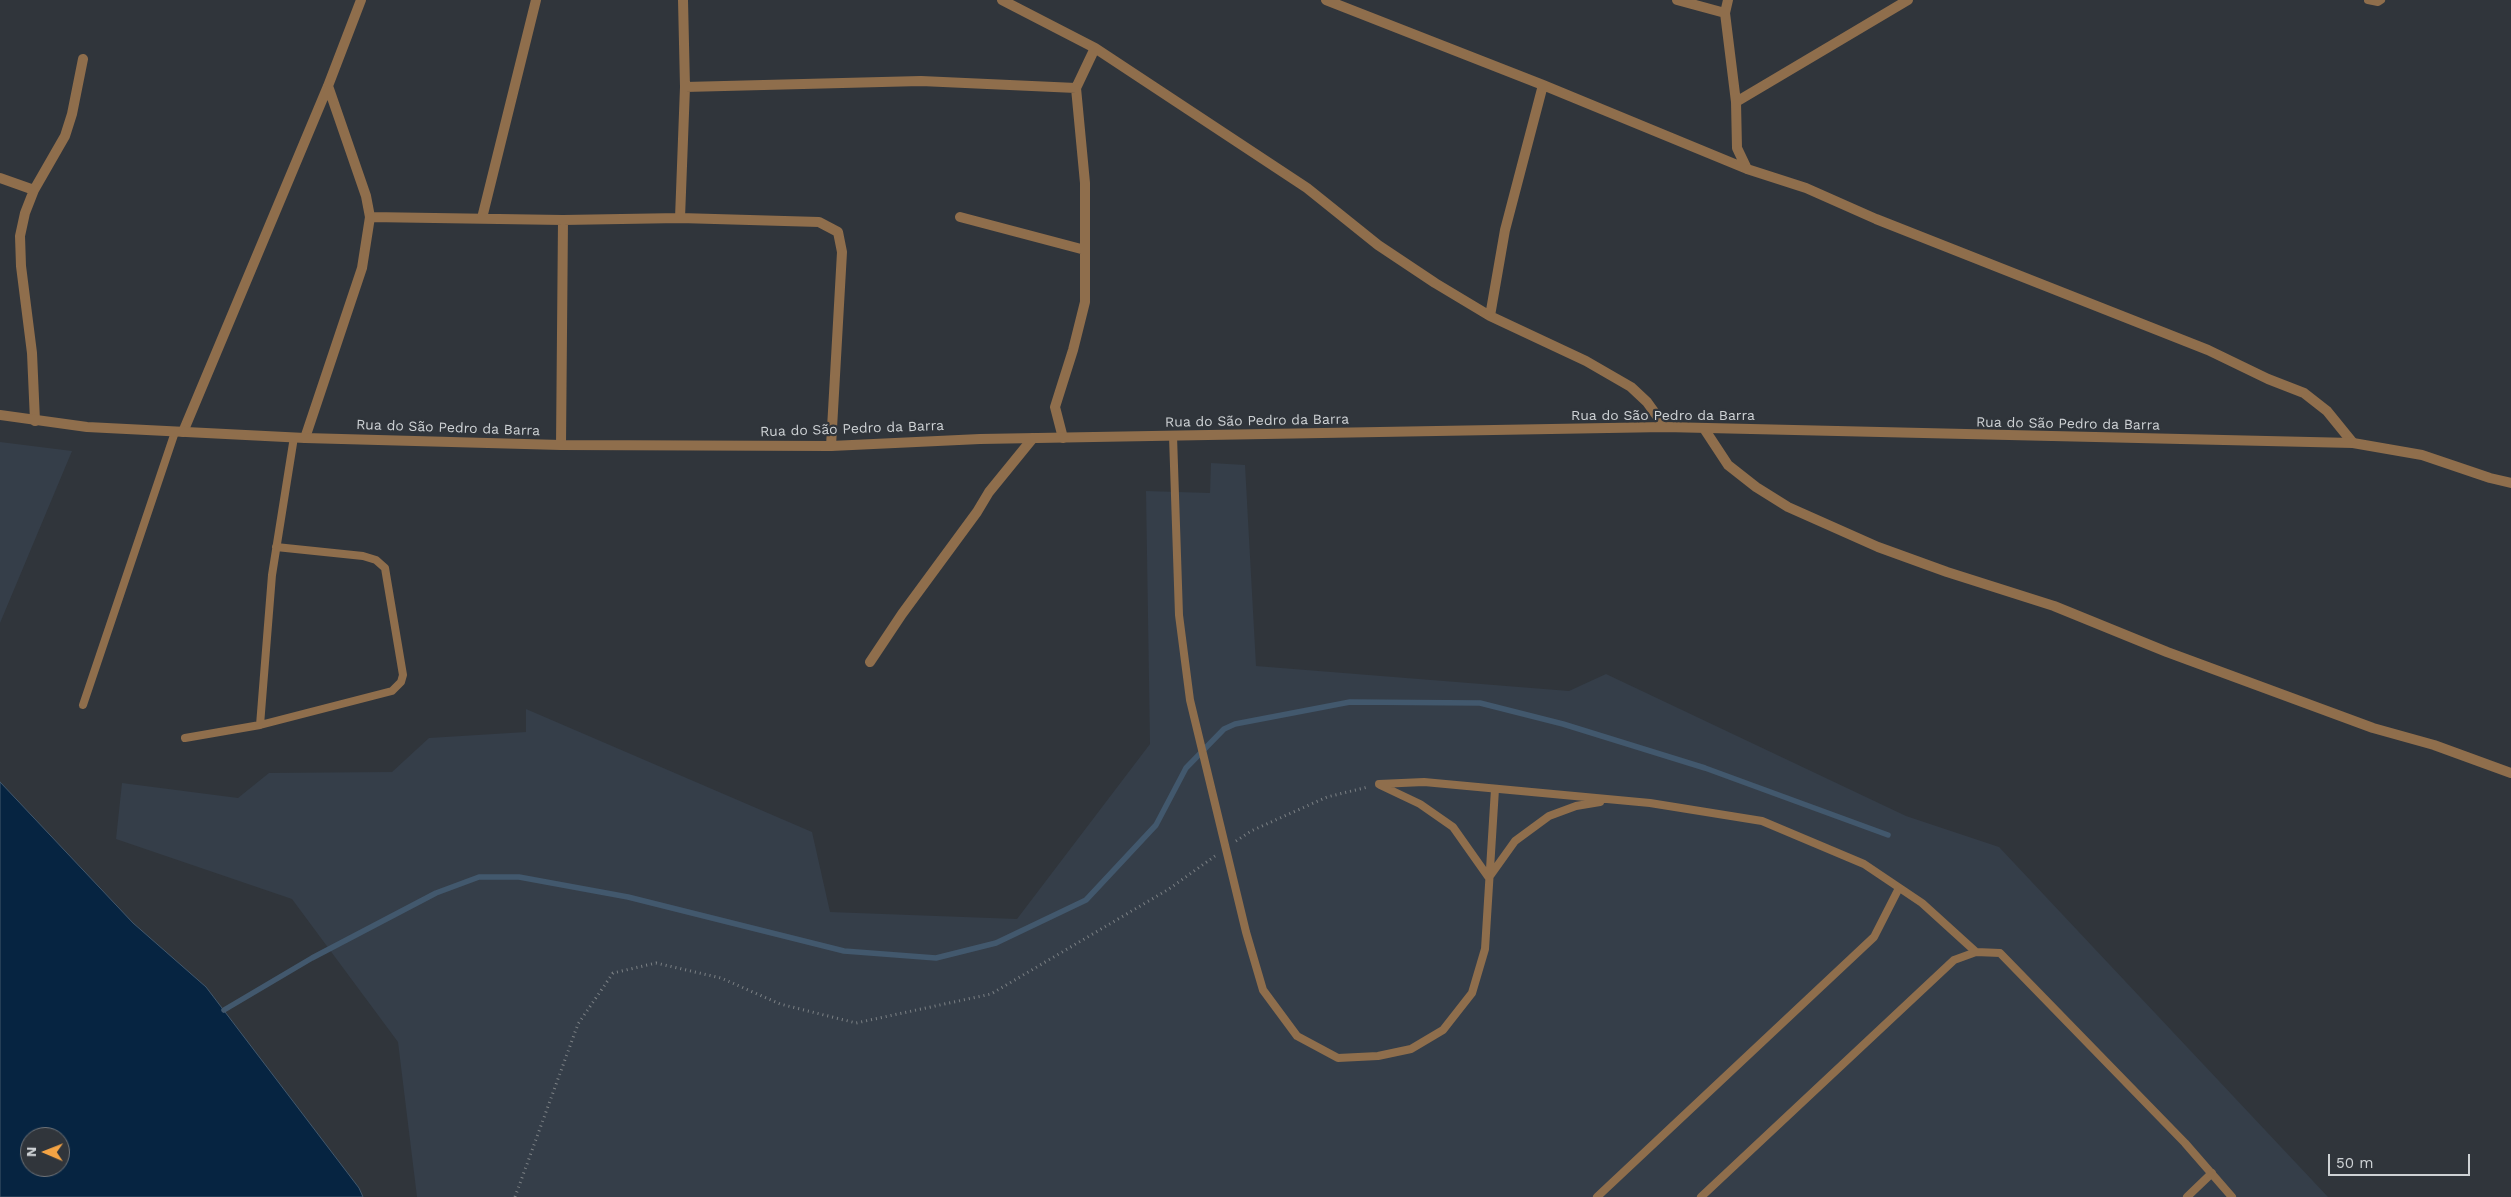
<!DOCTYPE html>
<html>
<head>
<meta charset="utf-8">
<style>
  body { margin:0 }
  #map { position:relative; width:2511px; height:1197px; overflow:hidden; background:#30353b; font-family:"Work Sans",sans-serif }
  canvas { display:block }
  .north { position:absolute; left:20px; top:1127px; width:50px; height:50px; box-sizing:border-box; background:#30353b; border:1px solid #6f7479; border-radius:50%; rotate:271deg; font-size:14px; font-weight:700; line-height:20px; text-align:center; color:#ced2d5 }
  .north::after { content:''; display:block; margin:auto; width:18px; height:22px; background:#f4a344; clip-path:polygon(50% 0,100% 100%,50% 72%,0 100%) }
  .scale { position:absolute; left:2328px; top:1154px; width:142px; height:22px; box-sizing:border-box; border:2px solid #ced2d5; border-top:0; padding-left:6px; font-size:15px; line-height:18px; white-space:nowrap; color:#ced2d5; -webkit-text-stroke:4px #30353b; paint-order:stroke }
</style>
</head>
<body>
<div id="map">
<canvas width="2511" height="1197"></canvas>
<div class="north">N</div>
<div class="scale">50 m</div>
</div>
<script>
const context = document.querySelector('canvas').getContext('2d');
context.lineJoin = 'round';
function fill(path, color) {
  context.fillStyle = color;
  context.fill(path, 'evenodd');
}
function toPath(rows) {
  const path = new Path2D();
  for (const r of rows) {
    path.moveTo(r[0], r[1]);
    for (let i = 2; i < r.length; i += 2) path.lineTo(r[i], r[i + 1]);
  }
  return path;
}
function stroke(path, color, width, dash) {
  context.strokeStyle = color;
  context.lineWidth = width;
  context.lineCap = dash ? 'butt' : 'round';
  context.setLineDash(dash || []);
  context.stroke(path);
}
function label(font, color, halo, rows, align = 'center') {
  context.font = font + ' "Work Sans",sans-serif';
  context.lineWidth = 4.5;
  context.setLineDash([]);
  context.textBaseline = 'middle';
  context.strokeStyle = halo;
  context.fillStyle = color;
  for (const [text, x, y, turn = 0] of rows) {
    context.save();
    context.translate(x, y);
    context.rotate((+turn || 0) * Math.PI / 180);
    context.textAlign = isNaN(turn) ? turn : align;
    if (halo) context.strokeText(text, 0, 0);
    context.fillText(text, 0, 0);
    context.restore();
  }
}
const built = toPath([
  [0,442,72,451,0,623],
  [1211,463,1245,465,1256,666,1569,691,1606,674,1906,816,1999,847,2328,1197,417,1197,398,1042,292,899,116,839,122,783,238,798,269,773,392,772,429,738,526,732,526,709,812,832,830,912,1017,919,1150,744,1146,491,1210,493]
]);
const water = toPath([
  [0,782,133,923,206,987,359,1188,363,1197,0,1197,0,782],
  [30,1137,60,1137,60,1167,30,1167,30,1137]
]);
const stream = toPath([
  [224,1010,312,958,436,893,479,877,519,877,628,897,844,951,936,958,996,943,1086,900,1156,825,1186,768,1224,729,1235,724,1350,702,1480,703,1563,724,1705,768,1888,835]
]);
const path = toPath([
  [1236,841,1251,831,1327,797,1368,787],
  [515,1197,578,1024,613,973,656,963,721,978,780,1004,856,1023,991,994,1169,889,1215,856]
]);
const service = toPath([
  [2368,0,2378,2,2381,0],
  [1173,436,1179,615,1190,700,1246,932,1263,990,1297,1036,1338,1058,1378,1056,1411,1049,1443,1030,1472,993,1485,949,1495,789],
  [83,705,175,432],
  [260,725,272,575,294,437],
  [185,738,260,725,392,691,401,682,403,675,385,568,376,560,363,556,276,547],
  [1379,784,1424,782,1650,803,1762,821,1864,864,1922,903,1976,952],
  [1380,785,1420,804,1453,827,1489,878],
  [1490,876,1515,841,1549,816,1576,806,1600,802],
  [1597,1197,1874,937,1899,888],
  [1701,1197,1954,960,1976,952,2000,953,2185,1143,2232,1197],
  [2187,1197,2212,1173]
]);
const minor = toPath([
  [1002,0,1095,48,1307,188,1378,245,1435,283,1490,316,1586,361,1631,387,1647,402,1665,427],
  [1326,0,1543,85,1747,169,1806,188,1876,219,2208,350,2268,379,2304,393,2327,411,2353,443],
  [1677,0,1725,13],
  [1728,0,1725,13,1736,102,1737,148,1747,169],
  [685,87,921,81,1076,88],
  [1736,102,1908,0],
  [0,178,34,190,25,213,20,236,21,266,32,353,35,421],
  [34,190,65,136,72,114,83,59],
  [370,217,563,220,680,218,819,222,838,232,842,252,831,446],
  [960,217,1085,250],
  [482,218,536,0],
  [680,218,685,87,683,0],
  [1490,316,1505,230,1543,85],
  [1705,430,1728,465,1756,487,1788,507,1878,547,1947,572,2054,606,2167,652,2373,728,2434,745,2511,773],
  [183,432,328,86,361,0],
  [305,438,362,268,370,217,366,196,328,86],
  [1063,438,1055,407,1073,350,1085,302,1085,183,1076,88,1095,48],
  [561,445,563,220],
  [870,662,902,614,977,512,989,492,1033,438]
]);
const tertiary = toPath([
  [0,415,87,427,305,438,561,445,831,446,980,439,1665,427,2353,443,2422,455,2490,478,2511,483]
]);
const streetNames = [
  ["Rua do São Pedro da Barra",1663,416],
  ["Rua do São Pedro da Barra",1257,421,-1],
  ["Rua do São Pedro da Barra",2068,424,1],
  ["Rua do São Pedro da Barra",448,428,2],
  ["Rua do São Pedro da Barra",852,429,-2]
];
fill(built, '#353e49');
fill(water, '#062441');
stroke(water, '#42586d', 1);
stroke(stream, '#42586d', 5.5);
stroke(path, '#7c8185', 3, [1, 4]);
stroke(service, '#8f6e4c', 8);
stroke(minor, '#8f6e4c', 10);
stroke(tertiary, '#8f6e4c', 10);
label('14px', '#ced2d5', '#30353b', streetNames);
</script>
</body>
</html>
